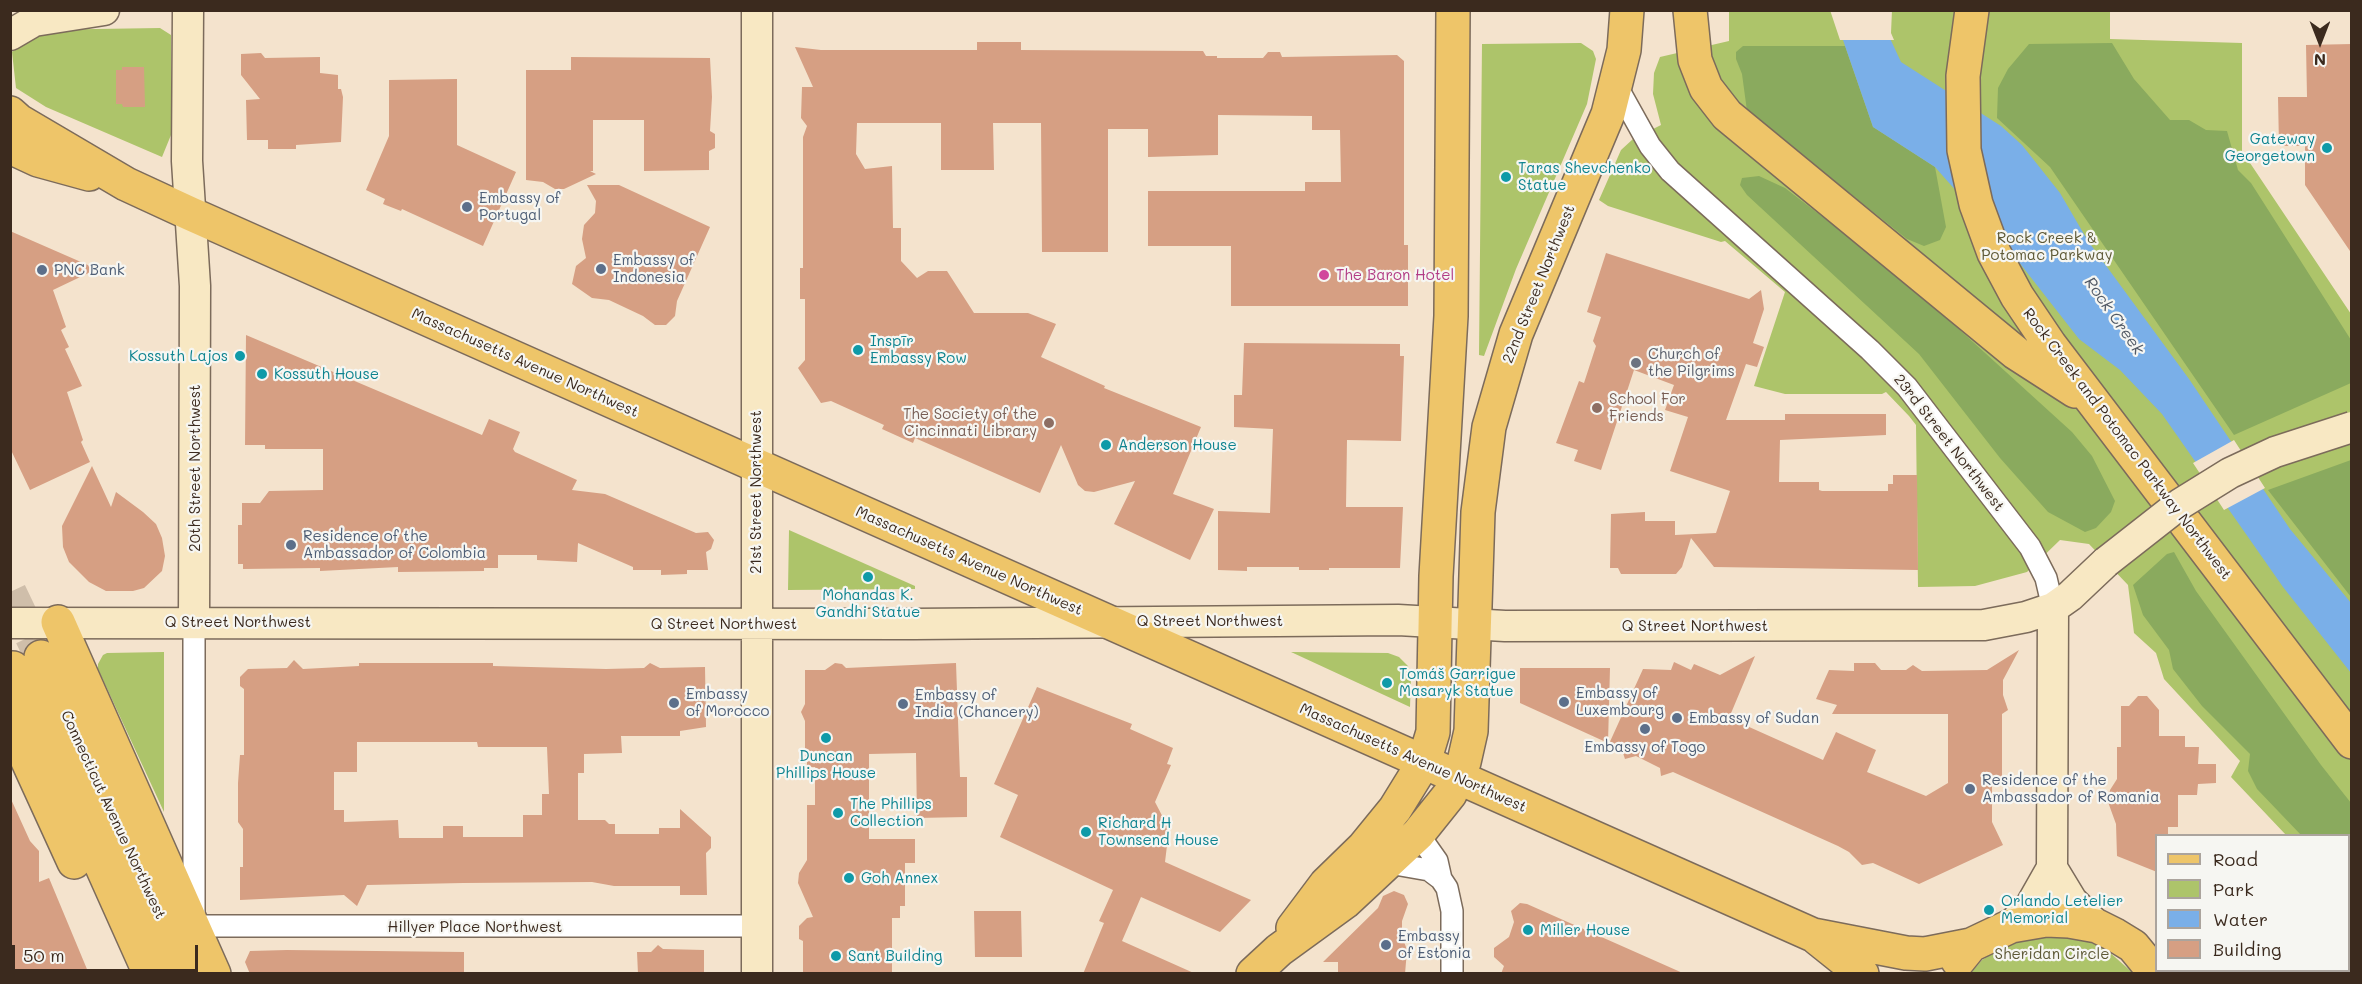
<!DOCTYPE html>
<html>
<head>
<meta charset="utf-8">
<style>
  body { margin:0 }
  #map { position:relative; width:2362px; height:984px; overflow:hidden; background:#f4e3cd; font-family:Mali,sans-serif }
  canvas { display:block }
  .frame { position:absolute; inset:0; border:12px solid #3b2a1e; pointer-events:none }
  .legend { position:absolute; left:2155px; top:834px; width:195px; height:138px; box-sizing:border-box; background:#f6f6f2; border:2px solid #aba49d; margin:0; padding:8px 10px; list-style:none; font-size:18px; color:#3b2a1e }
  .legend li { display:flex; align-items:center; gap:12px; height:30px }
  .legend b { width:30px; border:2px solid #aba49d }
  .north { position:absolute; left:2290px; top:12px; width:60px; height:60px; -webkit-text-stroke:4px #f6f6f2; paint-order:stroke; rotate:180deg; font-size:16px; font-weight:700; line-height:24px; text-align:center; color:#3b2a1e }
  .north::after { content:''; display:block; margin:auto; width:21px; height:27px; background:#3b2a1e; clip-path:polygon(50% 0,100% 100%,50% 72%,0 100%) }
  .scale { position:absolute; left:12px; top:945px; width:186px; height:27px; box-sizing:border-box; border:3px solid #3b2a1e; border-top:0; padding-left:8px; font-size:18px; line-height:21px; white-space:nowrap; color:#3b2a1e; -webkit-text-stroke:4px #f6f6f2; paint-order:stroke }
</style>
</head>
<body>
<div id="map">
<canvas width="2362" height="984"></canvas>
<div class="frame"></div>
<ul class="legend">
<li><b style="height:8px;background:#eec569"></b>Road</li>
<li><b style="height:16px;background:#adc46a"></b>Park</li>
<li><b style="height:16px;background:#7aafe8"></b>Water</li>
<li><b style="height:16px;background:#d69f83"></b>Building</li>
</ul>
<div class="north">N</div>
<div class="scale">50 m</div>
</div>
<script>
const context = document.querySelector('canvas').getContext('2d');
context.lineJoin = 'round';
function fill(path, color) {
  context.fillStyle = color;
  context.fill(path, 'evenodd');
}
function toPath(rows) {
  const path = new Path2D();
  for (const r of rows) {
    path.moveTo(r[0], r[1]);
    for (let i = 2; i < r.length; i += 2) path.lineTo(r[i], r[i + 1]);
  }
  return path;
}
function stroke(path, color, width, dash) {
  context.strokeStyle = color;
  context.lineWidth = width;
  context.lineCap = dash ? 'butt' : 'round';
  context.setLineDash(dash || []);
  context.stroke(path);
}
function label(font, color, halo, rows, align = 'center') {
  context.font = font + ' Mali,sans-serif';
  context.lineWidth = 4.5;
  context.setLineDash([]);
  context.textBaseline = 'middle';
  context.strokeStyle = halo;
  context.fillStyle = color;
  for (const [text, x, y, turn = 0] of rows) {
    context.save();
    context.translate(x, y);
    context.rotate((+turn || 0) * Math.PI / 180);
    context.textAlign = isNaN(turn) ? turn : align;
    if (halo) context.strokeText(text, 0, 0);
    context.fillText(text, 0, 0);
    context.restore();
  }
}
const green = toPath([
  [1729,11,2110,11,2110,39,2242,43,2242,151,2351,314,2351,922,2348,919,2348,836,2286,835,2231,777,2240,761,2164,679,2156,653,2134,633,2128,585,2089,544,2060,540,2027,572,1975,586,1918,587,1916,425,1909,416,1886,392,1882,394,1785,394,1754,386,1785,292,1725,241,1721,242,1608,206,1599,200,1621,150,1633,139,1661,125,1653,94,1654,73,1660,57,1729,41],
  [160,28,171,35,171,135,162,157,46,107,16,88,12,52,32,30],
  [1581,43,1593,51,1596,59,1587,104,1516,269,1484,356,1479,355,1482,44],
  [789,530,915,586,915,589,788,590],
  [164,652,164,812,98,669,98,664,103,655,107,653],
  [1291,652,1388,653,1399,657,1408,666,1411,677,1410,707],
  [2057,935,2083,939,2107,950,2134,974,1970,974,1982,960,2005,945,2030,937]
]);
const forest = toPath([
  [2112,43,2134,79,2170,120,2189,120,2206,130,2227,131,2238,170,2251,183,2351,340,2351,383,2234,435,2050,167,1997,118,1998,88,2008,69,2029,44],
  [1743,46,1845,46,1873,127,1935,167,1946,227,1940,240,1924,246,1907,239,1747,111,1742,74,1736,59,1736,52],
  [1759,176,1785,188,1907,282,2072,432,2092,456,2115,501,2111,512,2096,528,2085,532,2048,512,2000,458,1919,354,1747,195,1740,185,1742,178],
  [2351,460,2352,460,2351,597,2268,490],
  [2174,552,2196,591,2321,765,2351,803,2351,919,2348,916,2348,836,2301,835,2257,789,2248,771,2250,754,2202,706,2173,669,2169,650,2143,615,2133,585,2167,554]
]);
const water = toPath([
  [1833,11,1888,34,1901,62,2001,126,2022,145,2060,193,2088,241,2189,379,2290,529,2351,603,2351,673,2283,587,2162,414,2120,370,2079,339,2018,261,1935,167,1873,127]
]);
const pier = toPath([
  [1830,10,1892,10,1891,33,1894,40,1840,40],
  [2234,440,2265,488,2224,510,2193,463]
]);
const building = toPath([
  [977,42,1021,42,1021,50,1203,51,1206,56,1217,56,1217,58,1263,58,1268,52,1280,52,1282,57,1397,55,1404,61,1404,245,1408,245,1408,306,1231,306,1231,246,1148,246,1148,191,1305,191,1305,182,1341,182,1340,130,1312,130,1312,116,1218,115,1218,155,1148,157,1148,129,1108,129,1108,252,1042,252,1041,123,993,123,994,170,941,170,941,123,857,123,856,154,865,169,892,166,893,228,901,228,901,261,917,278,928,271,947,271,974,313,1028,313,1056,324,1041,357,1105,386,1104,388,1201,427,1173,494,1214,509,1190,560,1114,524,1135,481,1094,492,1085,491,1078,485,1061,445,1040,493,915,438,913,443,882,429,884,425,831,401,821,403,798,368,805,360,805,299,800,299,800,268,803,268,803,137,807,126,801,118,802,87,813,87,795,47,821,50,977,50],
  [2352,44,2352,254,2305,185,2305,146,2279,146,2278,97,2307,97,2306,45],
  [261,53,265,58,320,57,320,73,338,75,338,89,341,89,343,97,341,142,296,145,296,149,268,149,268,140,247,140,246,100,260,99,241,75,241,54],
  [571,57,710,58,712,97,710,131,715,134,715,148,709,151,709,170,644,171,644,120,593,120,593,171,590,171,596,174,564,189,555,189,543,182,526,180,526,70,571,70],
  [122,67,144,67,145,107,123,107,122,104,116,104,116,70,122,70],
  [457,79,457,145,516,172,483,246,402,209,401,211,383,204,385,199,366,190,389,136,389,80],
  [587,185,619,185,710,227,677,301,675,316,666,325,655,325,643,316,609,300,592,298,572,284,576,266,586,258,582,239,584,225,595,213,596,201],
  [10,231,97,269,53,290,66,327,61,330,69,347,65,349,82,386,67,392,83,440,81,442,90,462,30,490,10,448],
  [1606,253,1749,299,1761,290,1764,309,1753,343,1764,347,1757,367,1746,364,1726,420,1785,420,1785,414,1886,414,1886,435,1780,440,1779,482,1819,482,1819,490,1822,491,1888,491,1888,484,1893,484,1893,475,1917,475,1918,570,1714,567,1691,538,1682,567,1676,574,1621,574,1618,568,1610,568,1611,514,1645,512,1645,521,1675,521,1675,535,1716,533,1730,491,1670,471,1688,417,1665,410,1674,385,1634,370,1601,470,1574,461,1578,450,1556,443,1579,381,1584,383,1596,346,1593,341,1601,317,1587,312],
  [246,335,482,435,489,419,520,432,513,449,515,452,577,480,572,490,605,494,696,533,708,532,714,540,711,549,706,552,708,570,687,570,687,574,661,575,661,570,633,570,633,567,578,543,577,562,537,560,537,555,498,555,498,568,484,568,484,571,398,572,398,567,320,571,320,568,243,569,243,564,238,564,238,525,242,525,242,503,260,503,269,491,323,490,323,449,265,449,265,445,245,445],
  [1244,343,1400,344,1400,356,1404,356,1401,441,1347,440,1346,507,1403,507,1400,568,1329,568,1329,570,1299,570,1299,567,1247,567,1247,571,1218,570,1218,511,1270,513,1273,429,1234,427,1234,395,1242,395],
  [92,466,111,507,116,492,143,512,156,524,162,538,165,556,162,571,144,588,133,591,106,591,89,582,69,562,63,547,62,526],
  [2019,650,2003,680,2003,695,2008,710,2002,714,2002,785,1992,785,1992,822,2003,845,1919,884,1873,863,1862,865,1849,852,1838,846,1673,772,1661,776,1660,768,1636,756,1625,759,1621,747,1608,746,1643,669,1671,670,1674,662,1691,670,1694,664,1720,675,1755,656,1729,718,1823,760,1836,732,1876,750,1867,772,1926,796,1948,783,1948,714,1832,714,1837,705,1816,699,1829,670,1854,671,1854,663,1875,663,1881,670,1906,670,1913,665,1922,671,1987,670],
  [294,660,303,669,359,666,359,663,493,663,493,666,606,669,644,668,650,663,660,668,705,667,706,727,680,731,680,736,621,736,622,753,584,754,584,773,578,773,578,820,605,820,609,824,615,824,615,834,659,834,659,828,680,828,680,809,711,837,711,848,706,853,707,895,680,895,680,886,614,886,592,882,463,883,367,885,357,906,344,895,240,900,240,867,243,867,243,829,238,822,238,783,240,755,244,755,244,689,240,686,240,677,248,669,287,668],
  [357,742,477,742,478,747,547,747,549,794,542,794,542,815,523,815,523,837,463,837,463,826,443,826,443,838,399,838,398,820,344,822,344,810,334,810,334,772,357,772],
  [835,663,842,664,846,668,956,663,960,777,967,777,967,817,917,818,916,753,869,754,869,839,915,839,915,863,905,863,905,906,900,906,900,918,892,918,892,974,803,974,803,941,799,939,799,926,807,918,813,917,798,883,799,873,807,860,807,805,815,805,815,767,807,767,807,758,805,758,805,721,801,712,805,704,805,670,825,670],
  [1520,668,1610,668,1608,743,1520,703],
  [1037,687,1132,724,1130,729,1173,748,1167,764,1171,765,1155,802,1169,829,1165,862,1251,900,1220,932,1141,897,1122,941,1196,974,1083,974,1104,923,1099,921,1113,890,1000,837,1018,795,994,784],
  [2138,696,2147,696,2159,710,2159,736,2185,736,2185,747,2199,747,2198,764,2216,764,2216,783,2198,784,2197,795,2178,795,2178,827,2168,827,2168,836,2157,836,2157,872,2117,856,2116,824,2108,802,2110,790,2117,779,2117,747,2121,747,2121,706,2129,706],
  [10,797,30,841,39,851,39,882,49,878,89,974,10,974],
  [1394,891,1404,895,1408,904,1402,921,1402,936,1407,950,1405,974,1338,974,1338,962,1323,962,1378,908,1383,896],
  [1520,903,1527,904,1685,974,1501,974,1504,966,1494,957,1494,948,1509,937,1514,922,1511,911],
  [974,911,1021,911,1022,957,975,957],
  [658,945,663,949,704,950,704,974,638,974,637,952,651,952],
  [287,950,464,952,464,974,250,974,245,962,250,951]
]);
const primaryTunnel = toPath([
  [10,592,41,657]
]);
const street = toPath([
  [1616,85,1650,146,1670,171,1870,350,1907,387,2030,547,2046,578,2053,608],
  [194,622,194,926,757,926],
  [1418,834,1437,861,1441,879],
  [1389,863,1429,870,1441,879,1447,888,1452,911,1452,974]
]);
const secondary = toPath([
  [188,10,187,161,195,286,194,622],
  [10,35,34,21,104,10],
  [2053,608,2052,868,2072,901,2097,926],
  [10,623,914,624,1398,620,1505,626,1984,625,2026,617,2053,608,2070,596,2106,562],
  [2011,926,2031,905,2052,868],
  [757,974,757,10]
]);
const primary = toPath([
  [1690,10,1695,60,1706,88,1727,115,2016,353,2075,391],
  [1972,10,1963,76,1964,150,1976,204,1994,253,2017,296,2050,345,2352,742],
  [10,113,19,121,126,184,191,214,1813,935,1906,953,1925,954,1971,945],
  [10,147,38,160,89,174],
  [58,622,214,974],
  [41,657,186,974],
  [13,668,150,974],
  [10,722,74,862],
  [1293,928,1326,884,1364,847,1395,809,1424,762,1433,732,1436,576,1451,316,1453,10],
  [1817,938,1862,974],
  [1958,961,1971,945,2011,926,2046,920,2069,921,2097,926,2115,935,2133,946,2156,974],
  [1253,974,1279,950,1345,902,1418,834,1450,794,1464,762,1471,731,1478,512,1489,427,1516,334,1608,114,1624,50,1627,10]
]);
const secondaryBridge = toPath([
  [2106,562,2180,504,2230,473,2275,452,2352,427]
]);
const markers = [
  [2327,148,6,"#0f9aa8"],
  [1506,177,6,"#0f9aa8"],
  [467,207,6,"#5c6f8a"],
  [601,269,6,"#5c6f8a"],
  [42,270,6,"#5c6f8a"],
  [1324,275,6,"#d1479c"],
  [858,350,6,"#0f9aa8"],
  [240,356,6,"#0f9aa8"],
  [1636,363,6,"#6b7280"],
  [262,374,6,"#0f9aa8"],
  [1597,408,6,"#8d6e63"],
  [1049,423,6,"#8d6e63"],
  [1106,445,6,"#0f9aa8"],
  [291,545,6,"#5c6f8a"],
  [868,577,6,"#0f9aa8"],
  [1387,683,6,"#0f9aa8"],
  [1564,702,6,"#5c6f8a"],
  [674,703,6,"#5c6f8a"],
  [903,704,6,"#5c6f8a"],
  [1677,718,6,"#5c6f8a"],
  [1645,729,6,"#5c6f8a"],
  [826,738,6,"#0f9aa8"],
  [1970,789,6,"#5c6f8a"],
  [838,813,6,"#0f9aa8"],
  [1086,832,6,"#0f9aa8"],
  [849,878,6,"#0f9aa8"],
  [1989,910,6,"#0f9aa8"],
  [1528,930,6,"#0f9aa8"],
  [1386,945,6,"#5c6f8a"],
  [836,956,6,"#0f9aa8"]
];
const cultureNames = [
  ["Gateway",2315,139,"right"],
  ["Georgetown",2315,156,"right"],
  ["Taras Shevchenko",1518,168],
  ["Statue",1518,185],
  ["Inspīr",870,341],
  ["Embassy Row",870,358],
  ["Kossuth Lajos",228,356,"right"],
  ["Kossuth House",274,374],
  ["Anderson House",1118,445],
  ["Mohandas K.",868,595,"center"],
  ["Gandhi Statue",868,612,"center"],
  ["Tomáš Garrigue",1399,674],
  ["Masaryk Statue",1399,691],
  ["Duncan",826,756,"center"],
  ["Phillips House",826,773,"center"],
  ["The Phillips",850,804],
  ["Collection",850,821],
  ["Richard H",1098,823],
  ["Townsend House",1098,840],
  ["Goh Annex",861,878],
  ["Orlando Letelier",2001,901],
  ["Memorial",2001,918],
  ["Miller House",1540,930],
  ["Sant Building",848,956]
];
const serviceNames = [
  ["Embassy of",479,198],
  ["Portugal",479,215],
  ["Embassy of",613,260],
  ["Indonesia",613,277],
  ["PNC Bank",54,270],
  ["Residence of the",303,536],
  ["Ambassador of Colombia",303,553],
  ["Embassy of",1576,693],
  ["Luxembourg",1576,710],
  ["Embassy",686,694],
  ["of Morocco",686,711],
  ["Embassy of",915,695],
  ["India (Chancery)",915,712],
  ["Embassy of Sudan",1689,718],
  ["Embassy of Togo",1645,747,"center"],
  ["Residence of the",1982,780],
  ["Ambassador of Romania",1982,797],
  ["Embassy",1398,936],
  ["of Estonia",1398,953]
];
const parkNames = [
  ["Rock Creek &",2047,238],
  ["Potomac Parkway",2047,255],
  ["Sheridan Circle",2052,954]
];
const hotelNames = [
  ["The Baron Hotel",1336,275]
];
const streetNames = [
  ["22nd Street Northwest",1539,284,-68],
  ["Massachusetts Avenue Northwest",525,363,24],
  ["23rd Street Northwest",1949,443,52],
  ["Rock Creek and Potomac Parkway Northwest",2127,444,53],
  ["20th Street Northwest",195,468,-90],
  ["21st Street Northwest",756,492,-90],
  ["Massachusetts Avenue Northwest",969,561,24],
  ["Q Street Northwest",1210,621],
  ["Q Street Northwest",238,622],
  ["Q Street Northwest",724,624],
  ["Q Street Northwest",1695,626],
  ["Massachusetts Avenue Northwest",1413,758,24],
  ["Connecticut Avenue Northwest",113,815,65],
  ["Hillyer Place Northwest",475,927]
];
const worshipNames = [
  ["Church of",1648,354],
  ["the Pilgrims",1648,371]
];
const educationNames = [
  ["School For",1609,399],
  ["Friends",1609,416],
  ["The Society of the",1037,414,"right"],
  ["Cincinnati Library",1037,431,"right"]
];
const waterNames = [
  ["Rock Creek",2114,316,55]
];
fill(green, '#adc46a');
fill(forest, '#8aaa5e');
fill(water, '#7aafe8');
fill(pier, '#f4e3cd');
fill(building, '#d69f83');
stroke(primaryTunnel, '#cfbeaa', 33, [33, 16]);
stroke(street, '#7c6b5b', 24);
stroke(secondary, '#7c6b5b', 33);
stroke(primary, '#7c6b5b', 36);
stroke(street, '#fff', 21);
stroke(secondary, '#f8e8c3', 30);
stroke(primary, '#eec569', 33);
stroke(secondaryBridge, '#7c6b5b', 33, []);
stroke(secondaryBridge, '#f8e8c3', 30);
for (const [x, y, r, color] of markers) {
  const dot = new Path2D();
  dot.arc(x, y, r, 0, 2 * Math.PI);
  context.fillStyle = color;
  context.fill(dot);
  stroke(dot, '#f6f6f2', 2);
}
label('15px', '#0d838f', '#f6f6f2', cultureNames, 'left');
label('15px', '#4e5e75', '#f6f6f2', serviceNames, 'left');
label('15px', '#5d5835', '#f6f6f2', parkNames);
label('15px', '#b23c85', '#f6f6f2', hotelNames, 'left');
label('15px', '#3b2a1e', '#f6f6f2', streetNames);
label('15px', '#5b616d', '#f6f6f2', worshipNames, 'left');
label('15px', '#785e54', '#f6f6f2', educationNames, 'left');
label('italic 16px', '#515965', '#f6f6f2', waterNames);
</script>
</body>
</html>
